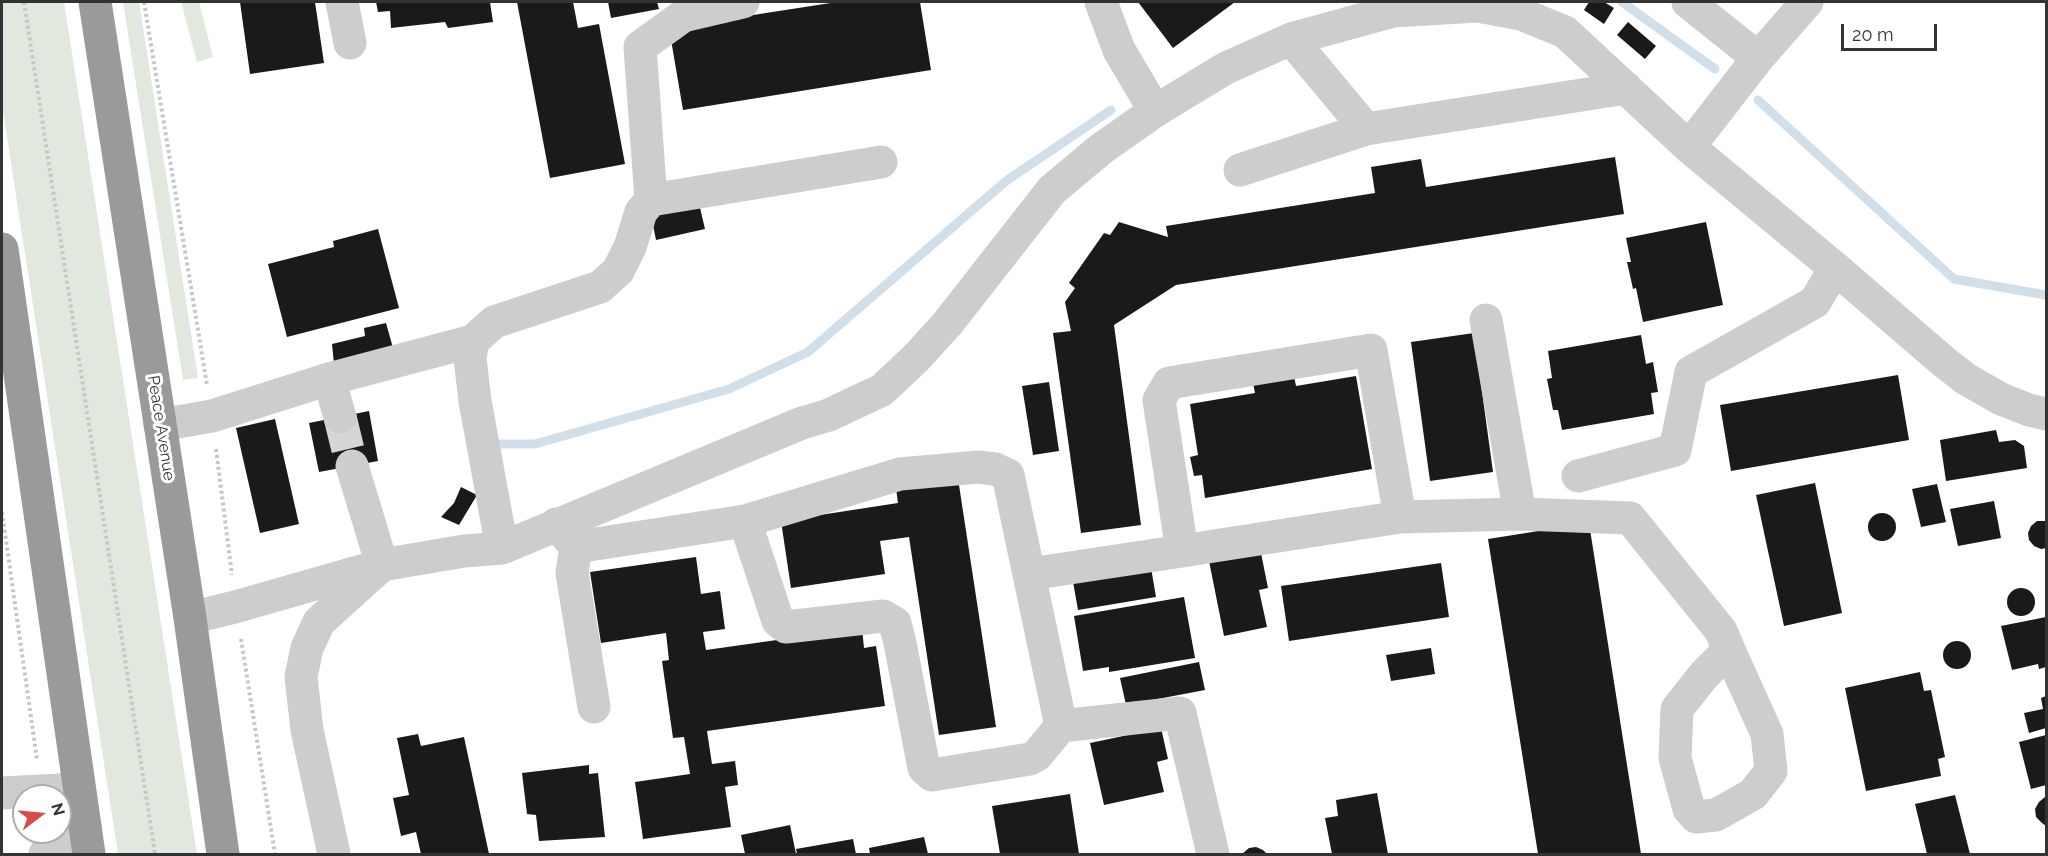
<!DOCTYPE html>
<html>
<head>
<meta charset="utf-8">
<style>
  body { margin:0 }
  #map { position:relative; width:2048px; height:856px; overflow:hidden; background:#fff; font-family:Raleway,sans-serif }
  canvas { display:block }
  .frame { position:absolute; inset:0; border:3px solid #333; pointer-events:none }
  .north { position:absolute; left:12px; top:784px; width:60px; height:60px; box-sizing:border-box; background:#fff; border:2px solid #adadad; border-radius:50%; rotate:74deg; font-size:16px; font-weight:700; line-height:24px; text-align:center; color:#333 }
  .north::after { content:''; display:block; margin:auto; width:21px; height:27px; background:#d54c49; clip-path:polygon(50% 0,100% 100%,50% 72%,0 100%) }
  .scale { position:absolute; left:1841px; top:24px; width:96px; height:27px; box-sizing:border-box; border:3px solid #333; border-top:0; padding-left:8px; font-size:18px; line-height:21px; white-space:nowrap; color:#333; -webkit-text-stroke:4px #fff; paint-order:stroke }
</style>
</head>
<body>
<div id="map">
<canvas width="2048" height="856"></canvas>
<div class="frame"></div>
<div class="north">N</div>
<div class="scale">20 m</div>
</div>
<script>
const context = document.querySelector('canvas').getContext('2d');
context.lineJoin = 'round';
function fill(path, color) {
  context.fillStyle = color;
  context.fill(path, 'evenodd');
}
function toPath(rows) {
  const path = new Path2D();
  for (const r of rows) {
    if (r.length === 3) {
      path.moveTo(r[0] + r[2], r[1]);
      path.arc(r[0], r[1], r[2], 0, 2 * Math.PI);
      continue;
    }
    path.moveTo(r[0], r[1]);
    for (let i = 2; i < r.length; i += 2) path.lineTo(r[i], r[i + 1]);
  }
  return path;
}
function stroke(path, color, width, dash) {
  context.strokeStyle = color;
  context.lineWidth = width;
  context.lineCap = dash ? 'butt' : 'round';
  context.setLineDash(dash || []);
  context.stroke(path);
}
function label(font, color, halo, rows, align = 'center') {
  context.font = font + ' Raleway,sans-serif';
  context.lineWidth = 6;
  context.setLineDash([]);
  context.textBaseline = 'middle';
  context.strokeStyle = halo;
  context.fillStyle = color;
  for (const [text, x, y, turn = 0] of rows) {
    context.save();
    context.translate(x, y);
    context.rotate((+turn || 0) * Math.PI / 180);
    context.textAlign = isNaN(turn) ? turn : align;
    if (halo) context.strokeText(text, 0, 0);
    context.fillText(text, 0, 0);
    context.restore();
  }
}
const green = toPath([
  [2,2,64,2,197,854,118,854,2,105],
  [123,2,139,2,198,378,183,380],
  [181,2,199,2,213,57,197,62]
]);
const stream = toPath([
  [1622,2,1715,69],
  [1758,100,1954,279,2046,295],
  [500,444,535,444,729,389,808,352,1006,181,1111,110]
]);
const building = toPath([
  [240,2,315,2,324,63,250,74],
  [376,2,490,2,493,22,448,28,445,22,391,28,390,11,378,12],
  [517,2,573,2,578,28,599,24,625,164,550,178],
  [608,2,657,2,659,9,611,18],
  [837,2,920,2,931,70,683,110,669,28],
  [1138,2,1235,2,1173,48],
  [1589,2,1604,2,1614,8,1604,24,1584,10],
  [1628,22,1656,46,1645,59,1617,35],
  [1615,157,1624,214,1176,285,1114,325,1141,525,1081,533,1053,333,1071,331,1065,302,1075,288,1069,283,1104,233,1110,235,1119,222,1168,237,1166,226,1375,193,1371,167,1421,159,1426,187],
  [697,195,705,229,656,240,649,205],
  [1706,222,1723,305,1643,322,1636,288,1633,289,1627,262,1631,262,1626,238],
  [378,229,399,308,287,337,268,264,334,247,333,241],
  [386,323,395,355,335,374,332,344,365,336,364,328],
  [1474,333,1493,472,1430,481,1411,342],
  [1641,335,1646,364,1653,362,1658,392,1651,393,1654,414,1562,430,1558,410,1553,410,1547,379,1552,378,1548,351],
  [1898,375,1909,440,1731,471,1720,405],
  [1294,376,1296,386,1356,376,1372,469,1205,498,1202,475,1194,476,1190,457,1198,455,1190,404,1255,393,1253,383],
  [1049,382,1059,451,1033,455,1022,386],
  [369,411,378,461,319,472,309,423],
  [275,419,299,524,260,533,236,428],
  [1996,430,1999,442,2015,440,2024,446,2027,468,1946,481,1940,440],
  [957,472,996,727,939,735,909,537,880,541,885,574,791,588,781,521,898,503,895,481],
  [1815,483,1842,613,1784,626,1756,495],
  [1937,484,1946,522,1921,527,1912,489],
  [461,487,477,495,459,525,441,517,454,503],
  [1994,501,2001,538,1958,546,1950,509],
  [1882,527,14],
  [2037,521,2046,521,2046,548,2041,549,2034,546,2029,540,2028,533,2031,526],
  [1589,523,1641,854,1538,854,1488,539],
  [1260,548,1268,588,1259,590,1267,627,1224,636,1207,551],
  [696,557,701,594,720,591,725,629,703,632,706,650,862,628,864,648,876,646,885,706,707,731,712,764,735,761,738,785,725,787,731,827,643,839,635,782,690,774,684,737,673,738,662,661,669,660,666,633,601,643,590,572],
  [1150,562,1156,597,1078,610,1072,576],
  [1441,563,1449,617,1289,641,1281,586],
  [2021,602,14],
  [1184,597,1195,658,1109,672,1109,667,1083,671,1074,616],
  [2046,617,2046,667,2039,669,2038,664,2012,670,2001,626],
  [1957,655,14],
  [1431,648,1435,674,1391,681,1386,655],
  [1199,662,1205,690,1126,705,1120,678],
  [1920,672,1924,691,1931,690,1945,757,1938,759,1941,776,1866,791,1845,688],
  [2046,696,2046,728,2029,733,2024,713,2043,709,2041,698],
  [1161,728,1168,759,1157,762,1164,792,1104,805,1090,743],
  [418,734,421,746,464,737,489,854,421,854,416,832,401,836,393,798,409,795,397,738],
  [2046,735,2046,785,2031,789,2019,742],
  [589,765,589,774,598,773,605,837,539,841,536,815,527,814,522,773],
  [1377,793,1388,854,1332,854,1325,818,1338,816,1336,800],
  [1070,794,1079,854,1000,854,992,806],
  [1955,795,1970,854,1927,854,1915,804],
  [2045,797,2046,797,2046,826,2042,823,2036,817,2035,809,2039,802],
  [790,825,796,854,745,854,741,835],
  [924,837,928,854,870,854,869,848],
  [853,839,856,854,797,854,796,849],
  [1256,847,1263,850,1267,854,1242,854,1249,848]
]);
const minorTunnel = toPath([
  [340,417,352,466]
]);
const path = toPath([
  [24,2,155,854],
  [144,2,207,385],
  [216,449,232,575],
  [2,512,37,760],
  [241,639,275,854]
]);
const minor = toPath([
  [342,2,350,43],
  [1101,2,1119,50,1155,111],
  [1688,2,1758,58],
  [1291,39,1366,129],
  [1689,147,1758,58,1807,2],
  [1240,170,1366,129,1626,88],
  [651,200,881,162],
  [1486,320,1520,514],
  [329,379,340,417],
  [160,425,212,416,329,379,473,341],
  [1578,476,1675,450,1691,372,1815,302,1835,268],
  [1400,517,1520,514,1630,518,1721,631,1729,650,1767,734,1771,771,1753,794,1716,815,1696,817,1689,809,1675,758,1677,709,1704,675,1729,650],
  [745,521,778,621,786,627,883,616,895,623,900,643,924,768,932,775,1030,759,1037,755,1061,726,1180,713,1213,854],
  [556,524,576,547,745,521,900,474,978,467,995,469,1008,475,1061,726],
  [576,547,572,573,594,707],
  [502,548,475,401,470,358,473,341,494,322,600,287,618,271,630,247,641,212,651,200,640,47,683,16,743,2],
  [1030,574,1182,551,1400,517,1371,350,1169,383,1159,400,1182,551],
  [190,618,235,607,382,565,464,551,502,548,802,423,829,415,882,390,916,358,947,324,1052,190,1101,149,1155,111,1226,68,1291,39,1393,11,1478,6,1521,14,1565,32,1689,147,1835,268,1944,362,1966,379,2001,399,2029,410,2046,414],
  [2,793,79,789],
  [45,854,85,826],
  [334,854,307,730,301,677,307,648,319,622,382,565,352,466]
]);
const highway = toPath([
  [95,2,190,618,223,854],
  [2,249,89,854]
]);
const streetNames = [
  ["Peace Avenue",161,428,81]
];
fill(green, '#e1e8dd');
stroke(stream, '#d1dfeb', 9);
fill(building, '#1a1a1a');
stroke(minorTunnel, '#d6d6d6', 33, [33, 16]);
stroke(path, '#c7c7c7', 4, [3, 3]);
stroke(minor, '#cdcdcd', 33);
stroke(highway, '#9a9a9a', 33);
label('16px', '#333', '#fff', streetNames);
</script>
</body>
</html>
